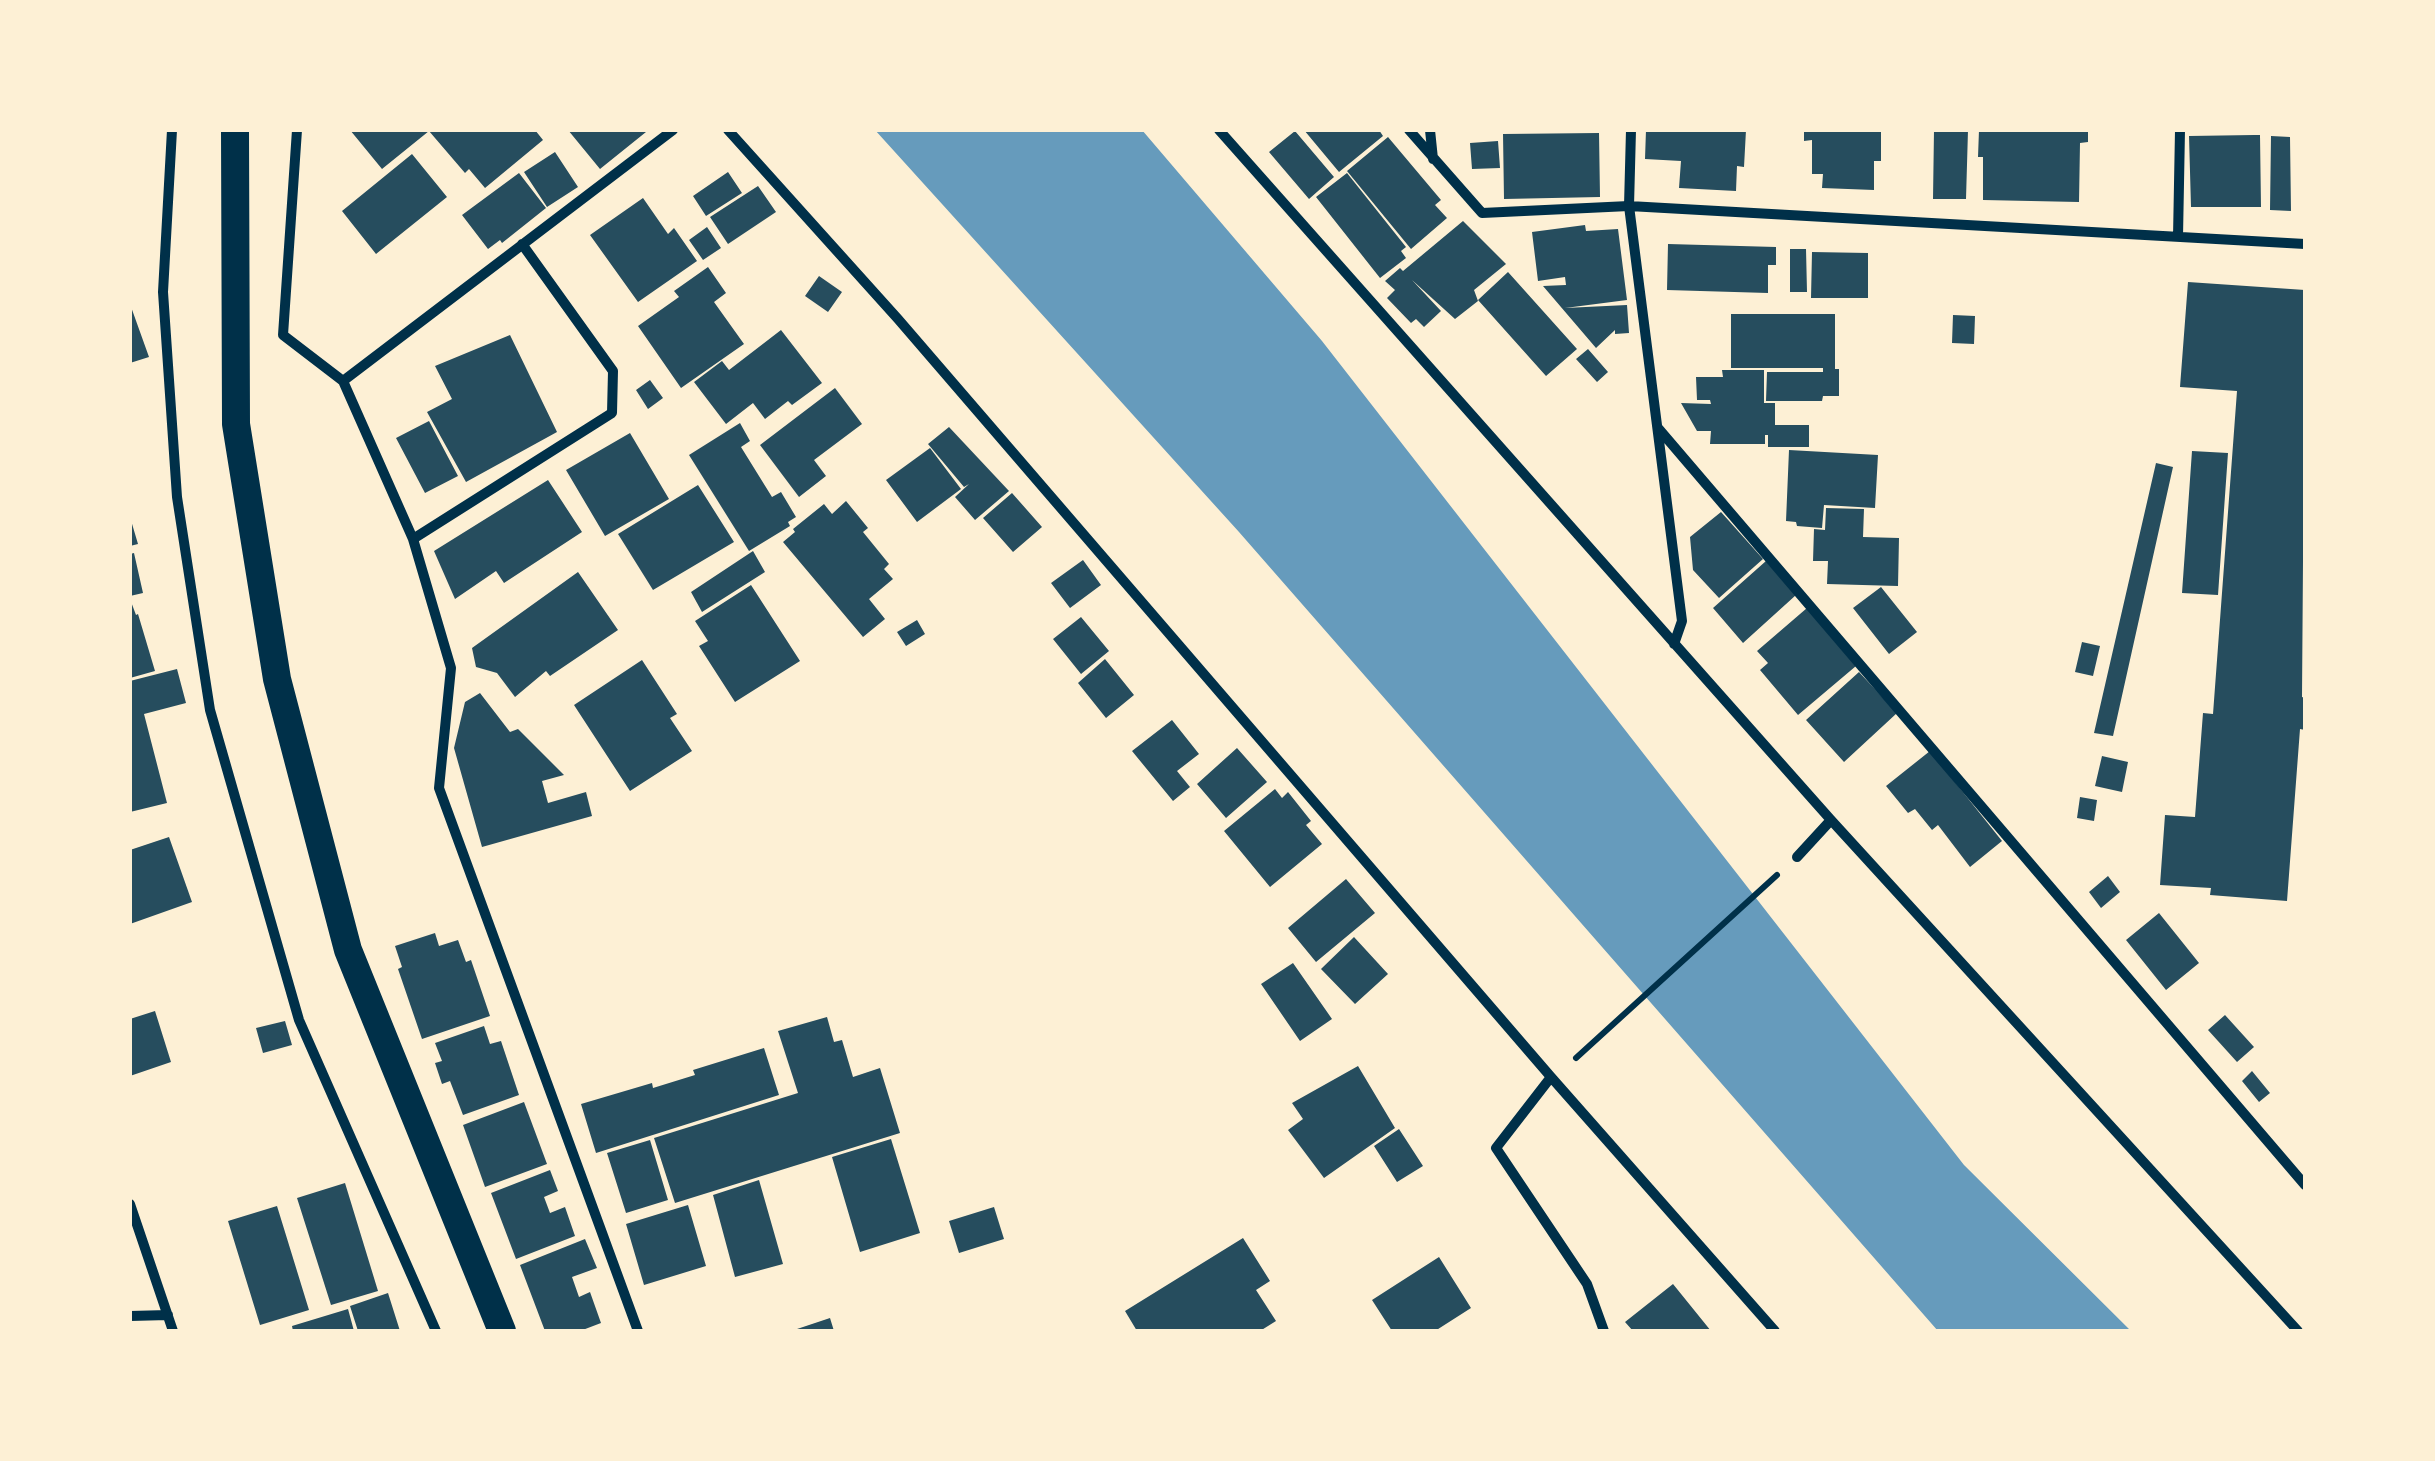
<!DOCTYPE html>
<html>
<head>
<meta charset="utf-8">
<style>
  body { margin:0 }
  #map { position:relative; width:2435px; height:1461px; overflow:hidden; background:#fdf0d5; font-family:Lato,sans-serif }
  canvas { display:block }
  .frame { position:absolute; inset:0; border:132px solid #fdf0d5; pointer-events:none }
</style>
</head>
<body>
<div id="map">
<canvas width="2435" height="1461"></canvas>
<div class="frame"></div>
</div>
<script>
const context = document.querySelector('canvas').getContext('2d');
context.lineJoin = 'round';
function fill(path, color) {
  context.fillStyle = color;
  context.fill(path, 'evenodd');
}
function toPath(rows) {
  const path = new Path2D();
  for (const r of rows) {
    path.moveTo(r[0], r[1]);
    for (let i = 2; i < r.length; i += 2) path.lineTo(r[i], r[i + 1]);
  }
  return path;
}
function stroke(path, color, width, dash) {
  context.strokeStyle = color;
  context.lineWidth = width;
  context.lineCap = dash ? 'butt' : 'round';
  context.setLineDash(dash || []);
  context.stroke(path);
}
const water = toPath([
  [875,130,1142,130,1322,341,1964,1165,2131,1331,1938,1331,1239,532]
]);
const building = toPath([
  [350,130,535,130,543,140,485,188,469,169,465,173,429,131,382,169],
  [568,130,644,130,646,132,600,169],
  [1304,130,1379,130,1383,136,1339,172],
  [1646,130,1746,130,1744,167,1737,166,1736,191,1679,188,1681,161,1645,159],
  [1804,130,1881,130,1881,161,1874,161,1874,190,1822,188,1823,174,1812,174,1812,140,1804,141],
  [1934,130,1968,130,1966,199,1933,199],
  [1979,130,2088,130,2088,142,2080,143,2079,202,1983,200,1983,157,1978,157],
  [1295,131,1334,177,1309,199,1269,152],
  [1599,133,1600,197,1504,199,1503,134],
  [2254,135,2260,135,2261,207,2191,207,2189,136],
  [2271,136,2290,137,2291,211,2270,210],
  [1388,137,1441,200,1435,205,1447,218,1411,249,1347,171],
  [1498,141,1500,168,1472,169,1470,143],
  [555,152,578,187,547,207,524,172],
  [412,154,447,197,376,254,342,211],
  [728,172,742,193,706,216,693,196],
  [519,173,546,208,502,243,500,240,488,249,462,215],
  [1347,173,1406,247,1401,251,1406,258,1380,278,1316,197],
  [758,186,776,212,728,244,710,217],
  [643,198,668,234,674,228,697,261,638,302,590,235],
  [1463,221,1506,264,1474,290,1478,301,1455,319,1412,280,1441,311,1424,327,1416,319,1411,323,1387,298,1395,290,1385,281,1400,268,1403,271],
  [1585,225,1586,231,1618,229,1627,300,1565,308,1627,305,1629,333,1615,334,1615,330,1596,348,1543,286,1566,285,1565,277,1538,281,1532,232],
  [707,227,721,248,703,260,689,240],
  [1668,244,1776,247,1776,265,1768,265,1768,293,1667,290],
  [1790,249,1806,249,1807,292,1790,292],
  [1812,252,1868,253,1868,298,1811,298],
  [708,267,726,293,714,302,744,344,681,388,638,326,679,297,674,291],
  [1508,272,1577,349,1546,376,1478,300],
  [819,276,842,292,828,312,805,296],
  [2188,282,2305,290,2302,697,2305,698,2305,730,2300,729,2287,901,2210,895,2211,888,2160,885,2165,815,2195,817,2203,713,2213,714,2237,391,2180,387],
  [130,304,149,357,130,363],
  [1731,314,1835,314,1835,369,1839,369,1839,396,1823,396,1822,401,1766,401,1767,372,1823,372,1823,368,1731,368],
  [1953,315,1975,316,1974,344,1952,343],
  [781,330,822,383,792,405,788,401,765,419,753,403,726,424,694,382,722,361,729,370],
  [510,335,557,432,466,482,427,412,452,399,435,366],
  [1588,349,1608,372,1597,382,1576,359],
  [1722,370,1764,370,1764,403,1775,403,1775,425,1809,425,1809,447,1768,447,1768,435,1765,435,1765,444,1710,444,1711,431,1697,431,1681,403,1711,404,1710,400,1697,400,1696,377,1723,377],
  [650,380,663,398,648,409,636,390],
  [835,388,862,424,814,460,826,476,799,497,760,445],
  [429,421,458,476,425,493,396,438],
  [740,423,750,441,741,447,772,497,781,492,796,517,788,522,790,526,749,551,689,455],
  [949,427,1009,491,975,520,955,497,969,484,964,487,928,444],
  [630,433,669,499,605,536,566,470],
  [930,448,961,489,917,522,886,480],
  [1789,450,1878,455,1875,508,1824,505,1822,528,1797,526,1796,522,1786,521],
  [2192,451,2228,453,2218,595,2182,593],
  [2156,463,2173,467,2113,736,2094,733],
  [548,480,582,532,504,583,496,571,455,599,434,551],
  [698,485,734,542,653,590,618,534],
  [1012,493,1042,527,1013,552,983,518],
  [846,501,868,528,863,532,889,564,884,569,893,579,869,599,885,619,863,637,783,542,795,532,793,529,824,504,832,514],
  [1826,508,1864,509,1863,537,1899,538,1898,586,1827,584,1828,561,1813,561,1814,529,1825,530],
  [1721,512,1763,559,1719,598,1693,570,1690,537],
  [130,517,138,544,130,546],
  [753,551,765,572,702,612,691,592],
  [134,553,143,593,130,596,130,554],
  [1083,560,1101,585,1070,608,1051,583],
  [1766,561,1796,595,1743,643,1713,608],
  [578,572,618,630,550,676,546,671,515,697,497,673,476,667,472,648],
  [751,585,800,661,735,702,699,646,708,641,695,621],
  [1881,587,1917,632,1889,654,1853,608],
  [130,599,136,615,138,614,155,671,130,678],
  [1807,608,1856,666,1798,715,1760,670,1768,663,1757,651],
  [1081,617,1109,651,1081,674,1053,639],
  [917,620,925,634,906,646,897,632],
  [2082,642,2100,646,2093,676,2075,672],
  [1105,659,1134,695,1106,718,1078,683],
  [642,660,677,714,670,718,692,751,630,791,574,705],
  [177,669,186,703,144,714,167,803,130,812,130,681],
  [1859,672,1897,713,1844,762,1806,720],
  [480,693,510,732,518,729,564,775,542,781,548,803,586,792,592,816,482,847,454,748,465,702],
  [1172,720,1199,754,1177,771,1190,787,1173,801,1132,751],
  [1237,748,1267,782,1226,818,1197,784],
  [1930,751,2002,841,1970,867,1938,825,1932,830,1915,809,1908,813,1886,786],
  [2102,756,2128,762,2122,792,2095,786],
  [1275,789,1282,798,1288,792,1311,821,1306,825,1322,844,1270,887,1224,831],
  [2080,797,2097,800,2094,821,2077,818],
  [169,837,192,902,130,924,130,850],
  [2108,876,2120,892,2101,908,2089,892],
  [1346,879,1375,913,1316,962,1288,928],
  [2159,913,2199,963,2166,990,2126,940],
  [435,933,439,946,458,940,466,962,471,960,490,1016,422,1039,398,969,402,967,395,946],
  [1354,937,1388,974,1355,1004,1321,969],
  [1293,963,1332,1019,1300,1041,1261,984],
  [155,1011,171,1062,130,1076,130,1019],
  [2225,1015,2254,1047,2237,1062,2208,1030],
  [827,1017,834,1042,842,1040,853,1077,880,1068,900,1133,675,1203,654,1138,798,1093,778,1031],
  [285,1021,292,1045,263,1053,256,1028],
  [484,1026,490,1044,501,1041,519,1095,463,1115,450,1081,442,1084,435,1063,442,1061,435,1043],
  [764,1048,779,1095,596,1153,581,1104,652,1083,653,1088,695,1075,693,1070],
  [1358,1066,1395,1128,1324,1178,1288,1130,1303,1119,1292,1103],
  [2252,1071,2270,1093,2259,1102,2242,1081],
  [524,1102,547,1164,485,1187,463,1125],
  [1399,1129,1423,1166,1397,1182,1374,1146],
  [891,1139,920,1233,860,1252,832,1157],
  [650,1140,668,1200,626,1213,607,1153],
  [550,1170,558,1191,544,1197,550,1213,565,1207,575,1236,516,1259,491,1193],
  [759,1180,783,1264,735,1277,713,1195],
  [345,1183,378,1291,331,1305,297,1198],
  [688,1205,706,1266,644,1285,626,1224],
  [277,1206,309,1310,260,1325,228,1221],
  [994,1207,1004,1239,959,1253,949,1221],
  [1243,1238,1270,1281,1256,1290,1276,1321,1260,1331,1137,1331,1125,1311],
  [585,1239,597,1268,572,1277,579,1297,590,1292,601,1323,580,1331,545,1331,520,1265],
  [1439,1257,1471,1308,1435,1331,1392,1331,1372,1300],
  [1673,1284,1711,1331,1633,1331,1625,1322],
  [388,1293,400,1331,358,1331,350,1306],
  [348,1309,354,1331,293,1331,292,1326],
  [830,1318,834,1331,794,1331,794,1330]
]);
const path = toPath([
  [1576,1058,1777,875]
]);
const minor = toPath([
  [172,130,163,292,177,497,210,710,299,1020,436,1331],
  [297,130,283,335,343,381,413,539,451,668,439,788,638,1331],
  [728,130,898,319,1551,1077,1775,1331],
  [1219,130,1831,820,2298,1331],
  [1409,130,1482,213,1629,206,2305,244],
  [1430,130,1433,159],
  [1631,130,1629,206,1682,621,1674,644],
  [2178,237,2180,130],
  [343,381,673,130],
  [1658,428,2305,1185],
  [413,539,612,413,613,371,522,244],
  [1797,857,1831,820],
  [1551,1077,1496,1148,1587,1284,1604,1331],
  [130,1204,173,1331],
  [130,1316,168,1315]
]);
const trunk = toPath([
  [235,130,236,424,277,679,348,950,502,1331]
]);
fill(water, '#669bbc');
fill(building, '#264d5e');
stroke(path, '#003049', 6);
stroke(minor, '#003049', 10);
stroke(trunk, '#003049', 28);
</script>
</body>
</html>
